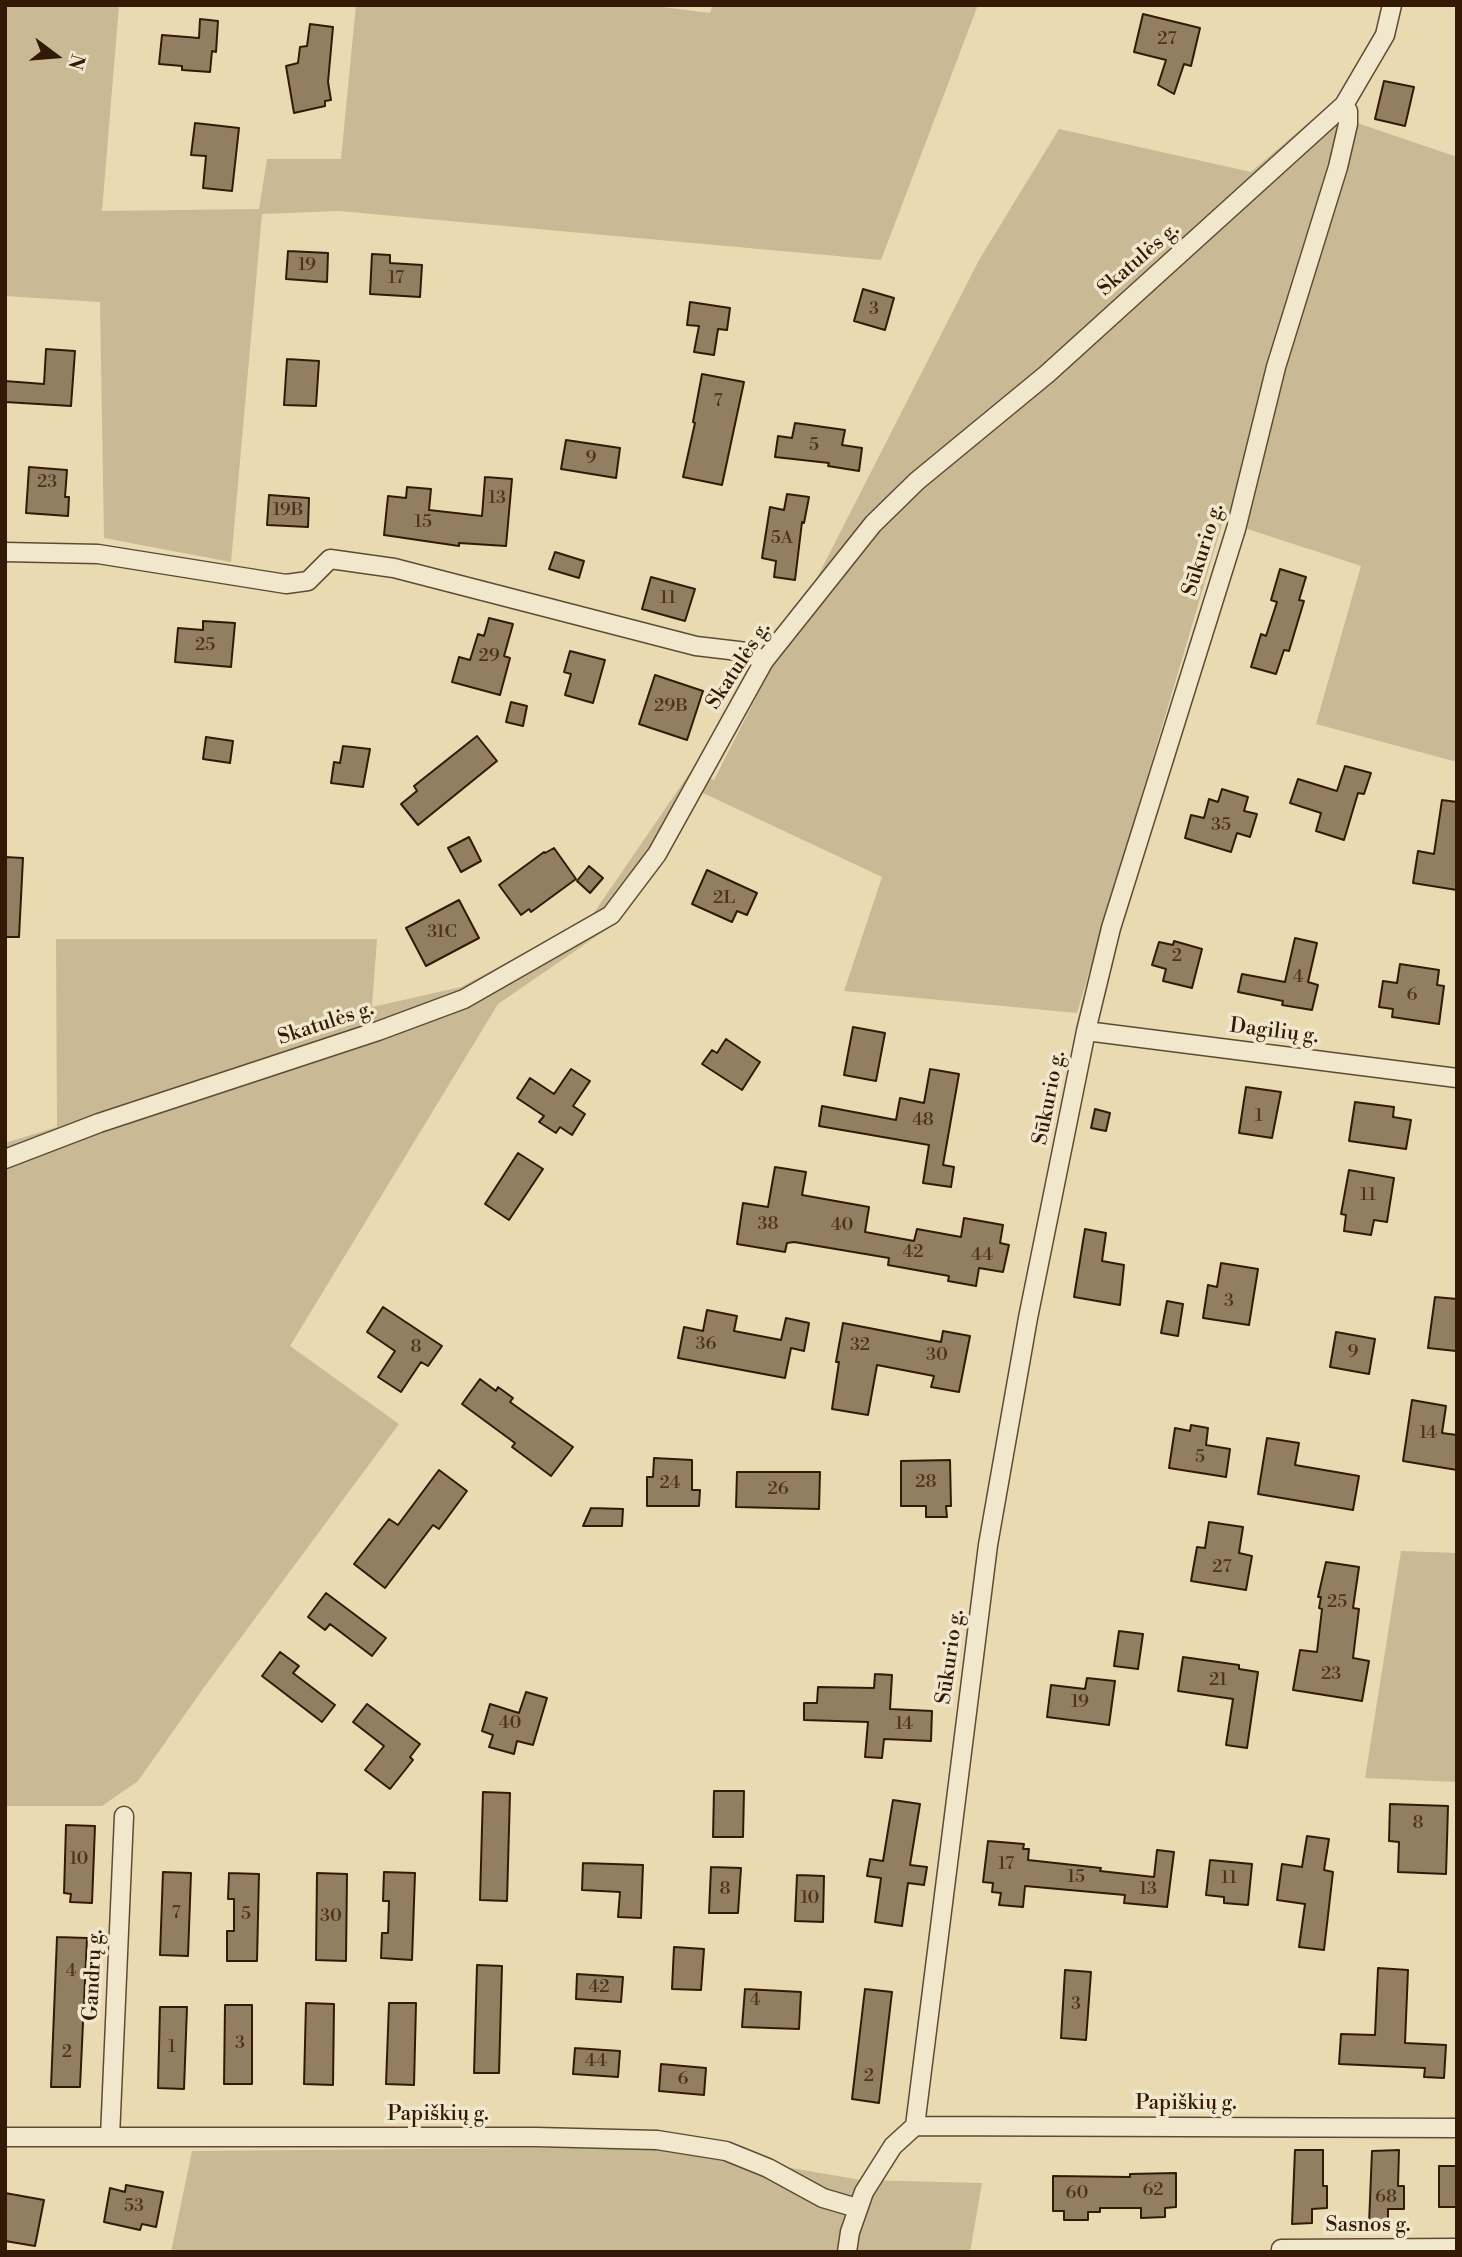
<!DOCTYPE html>
<html>
<head>
<meta charset="utf-8">
<style>
  body { margin:0 }
  #map { position:relative; width:1462px; height:2257px; overflow:hidden; background:#e9dab2; font-family:"Libre Bodoni",serif }
  canvas { display:block }
  .frame { position:absolute; inset:0; border:7px solid #331a07; pointer-events:none }
  .north { position:absolute; left:21px; top:21px; width:70px; height:70px; -webkit-text-stroke:5px #f1e7cd; paint-order:stroke; rotate:106deg; font-size:19px; font-weight:700; line-height:28px; text-align:center; color:#331a07 }
  .north::after { content:''; display:block; margin:auto; width:24px; height:32px; background:#331a07; clip-path:polygon(50% 0,100% 100%,50% 72%,0 100%) }
</style>
</head>
<body>
<div id="map">
<canvas width="1462" height="2257"></canvas>
<div class="frame"></div>
<div class="north">N</div>
</div>
<script>
const context = document.querySelector('canvas').getContext('2d');
context.lineJoin = 'round';
function fill(path, color) {
  context.fillStyle = color;
  context.fill(path, 'evenodd');
}
function toPath(rows) {
  const path = new Path2D();
  for (const r of rows) {
    path.moveTo(r[0], r[1]);
    for (let i = 2; i < r.length; i += 2) path.lineTo(r[i], r[i + 1]);
  }
  return path;
}
function stroke(path, color, width, dash) {
  context.strokeStyle = color;
  context.lineWidth = width;
  context.lineCap = dash ? 'butt' : 'round';
  context.setLineDash(dash || []);
  context.stroke(path);
}
function label(font, color, halo, rows, align = 'center') {
  context.font = font + ' "Libre Bodoni",serif';
  context.lineWidth = 7;
  context.setLineDash([]);
  context.textBaseline = 'middle';
  context.strokeStyle = halo;
  context.fillStyle = color;
  for (const [text, x, y, turn = 0] of rows) {
    context.save();
    context.translate(x, y);
    context.rotate((+turn || 0) * Math.PI / 180);
    context.textAlign = isNaN(turn) ? turn : align;
    if (halo) context.strokeText(text, 0, 0);
    context.fillText(text, 0, 0);
    context.restore();
  }
}
const green = toPath([
  [5,5,119,5,102,211,259,209,267,159,341,159,356,5,647,5,710,13,713,5,978,5,881,260,339,211,262,214,231,562,104,538,100,302,5,296],
  [1322,111,1457,157,1457,762,1316,724,1361,566,1223,521,1077,1013,844,991,882,877,701,792,620,920,498,1004,290,1346,399,1424,205,1686,138,1781,102,1806,5,1806,5,1143,57,1127,56,939,377,939,372,1007,461,987,591,917,691,771,714,780,979,260,1059,129,1251,172],
  [1401,1551,1457,1553,1457,1782,1365,1778],
  [531,2148,681,2149,861,2180,982,2183,970,2252,171,2252,192,2151]
]);
const building = toPath([
  [1143,14,1200,28,1191,66,1184,64,1174,94,1158,85,1166,60,1134,52,1143,14],
  [200,19,218,21,216,52,212,51,210,72,182,70,182,66,159,64,162,35,199,38,200,19],
  [310,24,333,27,328,82,331,100,325,101,325,106,294,113,286,66,298,63,300,47,307,46,310,24],
  [1384,81,1414,87,1405,126,1375,119,1384,81],
  [195,123,239,128,232,191,203,188,206,156,191,155,195,123],
  [288,251,328,253,327,282,286,279,288,251],
  [372,254,390,255,390,263,422,265,420,297,370,294,372,254],
  [863,289,894,298,885,330,854,321,863,289],
  [690,302,730,308,727,330,718,329,714,355,694,352,699,326,687,325,690,302],
  [46,349,75,351,71,406,5,402,5,381,44,384,46,349],
  [287,359,319,361,316,406,284,405,287,359],
  [702,374,744,382,722,485,683,477,695,423,693,422,702,374],
  [795,423,845,430,842,445,862,448,859,471,828,466,829,463,775,457,778,436,792,438,795,423],
  [566,440,620,448,616,478,561,469,566,440],
  [29,467,67,470,65,497,69,497,68,516,26,513,29,467],
  [485,477,512,479,506,546,459,543,459,546,384,535,388,496,406,498,407,487,431,489,429,510,482,516,485,477],
  [787,494,809,497,804,523,802,522,795,580,774,577,776,561,762,558,770,507,784,510,787,494],
  [269,495,309,498,308,527,267,525,269,495],
  [555,552,584,561,579,578,549,569,555,552],
  [1280,569,1306,577,1299,600,1304,601,1289,651,1284,650,1276,674,1251,667,1261,634,1266,636,1277,602,1271,600,1280,569],
  [651,577,695,589,685,621,642,609,651,577],
  [489,618,513,624,504,656,510,658,500,695,452,682,459,657,470,660,478,634,484,636,489,618],
  [203,621,235,623,231,667,175,662,178,628,203,630,203,621],
  [570,651,605,660,593,703,565,695,571,674,564,672,570,651],
  [655,675,703,691,687,740,639,724,655,675],
  [511,702,527,706,523,726,506,722,511,702],
  [477,736,497,761,418,825,401,804,417,791,414,786,477,736],
  [206,737,233,741,230,763,203,759,206,737],
  [343,746,370,749,363,787,331,783,334,762,340,763,343,746],
  [1345,766,1371,773,1364,794,1358,793,1344,840,1316,831,1321,813,1290,803,1298,779,1337,791,1345,766],
  [1222,789,1248,797,1244,811,1257,814,1250,837,1237,833,1231,852,1185,838,1191,815,1204,818,1209,799,1218,802,1222,789],
  [1442,800,1457,802,1457,890,1413,883,1418,851,1434,854,1442,800],
  [469,837,481,861,461,872,448,848,469,837],
  [554,848,576,879,531,912,529,909,521,915,499,885,544,852,545,853,554,848],
  [5,857,23,858,19,937,5,937,5,857],
  [589,866,603,878,590,893,577,881,589,866],
  [707,870,757,893,747,915,737,911,732,922,692,904,707,870],
  [459,900,479,938,426,966,406,928,459,900],
  [1295,938,1317,943,1308,982,1318,985,1312,1010,1282,1005,1283,1001,1238,992,1242,974,1285,982,1295,938],
  [1174,941,1202,949,1192,988,1163,981,1166,969,1152,965,1159,942,1173,945,1174,941],
  [1400,964,1439,970,1437,985,1444,986,1439,1024,1392,1017,1393,1009,1379,1007,1383,981,1397,983,1400,964],
  [853,1027,885,1033,876,1081,844,1075,853,1027],
  [726,1039,760,1062,742,1090,702,1064,712,1050,717,1053,726,1039],
  [571,1069,590,1081,573,1106,585,1114,572,1135,560,1127,556,1133,539,1122,544,1116,517,1098,530,1078,554,1094,571,1069],
  [930,1069,959,1074,943,1165,954,1167,951,1187,923,1183,929,1145,819,1126,822,1106,896,1120,900,1098,924,1103,930,1069],
  [1246,1087,1281,1092,1272,1138,1239,1133,1246,1087],
  [1355,1102,1394,1107,1393,1117,1411,1120,1406,1149,1349,1141,1355,1102],
  [1095,1109,1110,1113,1106,1131,1091,1128,1095,1109],
  [518,1153,543,1169,509,1220,485,1204,518,1153],
  [775,1167,806,1172,802,1195,869,1207,865,1232,914,1241,917,1229,961,1237,964,1218,1003,1225,1000,1243,1009,1245,1003,1272,979,1268,976,1286,948,1281,949,1276,888,1265,889,1258,794,1242,787,1243,785,1252,737,1244,743,1203,768,1207,775,1167],
  [1349,1170,1394,1178,1387,1222,1374,1220,1371,1235,1344,1231,1346,1215,1341,1214,1349,1170],
  [1085,1229,1106,1233,1102,1261,1124,1265,1120,1305,1074,1297,1085,1229],
  [1221,1263,1258,1269,1249,1325,1203,1318,1208,1285,1217,1287,1221,1263],
  [1435,1297,1457,1299,1456,1351,1428,1348,1435,1297],
  [1167,1301,1183,1304,1178,1336,1161,1333,1167,1301],
  [383,1307,442,1346,428,1366,421,1362,401,1392,378,1377,395,1351,367,1332,383,1307],
  [707,1310,737,1316,734,1331,781,1340,786,1318,809,1323,804,1351,791,1348,785,1378,678,1358,684,1327,703,1331,707,1310],
  [843,1323,941,1342,943,1331,970,1336,959,1392,931,1387,934,1376,877,1365,868,1415,832,1409,839,1362,836,1362,843,1323],
  [1336,1332,1375,1339,1369,1374,1330,1367,1336,1332],
  [480,1379,496,1391,498,1387,513,1398,510,1402,573,1447,551,1476,512,1447,515,1443,462,1404,480,1379],
  [1412,1400,1446,1406,1442,1433,1457,1435,1457,1470,1403,1461,1412,1400],
  [1191,1425,1208,1428,1206,1445,1230,1449,1226,1477,1169,1468,1175,1428,1190,1431,1191,1425],
  [1267,1438,1299,1443,1295,1465,1359,1476,1353,1510,1258,1494,1267,1438],
  [654,1458,692,1460,692,1490,700,1490,699,1506,647,1506,647,1477,653,1477,654,1458],
  [950,1460,951,1506,946,1506,947,1517,926,1517,926,1506,901,1506,901,1461,950,1460],
  [439,1470,467,1491,439,1529,433,1525,385,1588,354,1564,389,1519,398,1525,439,1470],
  [737,1472,820,1472,819,1509,736,1507,737,1472],
  [591,1508,623,1509,622,1526,583,1526,591,1508],
  [1209,1522,1243,1527,1239,1553,1252,1556,1246,1590,1191,1581,1197,1547,1205,1548,1209,1522],
  [1326,1562,1359,1567,1353,1608,1359,1609,1353,1658,1369,1661,1362,1701,1293,1690,1300,1650,1317,1652,1322,1609,1319,1608,1321,1597,1318,1597,1326,1562],
  [326,1593,386,1638,372,1656,330,1624,325,1630,308,1617,326,1593],
  [1119,1631,1143,1634,1138,1669,1114,1666,1119,1631],
  [280,1652,299,1666,293,1673,335,1705,322,1722,262,1676,280,1652],
  [1183,1657,1239,1665,1239,1669,1258,1672,1247,1748,1226,1745,1233,1699,1178,1691,1183,1657],
  [875,1674,892,1675,890,1709,932,1711,931,1741,884,1739,882,1758,865,1757,868,1722,804,1720,804,1703,817,1703,818,1687,874,1688,875,1674],
  [1087,1678,1115,1681,1109,1725,1047,1717,1051,1685,1085,1689,1087,1678],
  [526,1692,547,1698,533,1745,517,1741,514,1754,489,1747,493,1735,482,1731,490,1704,519,1713,526,1692],
  [367,1704,420,1744,410,1757,413,1760,390,1789,365,1770,384,1746,353,1722,367,1704],
  [714,1791,744,1791,743,1837,713,1837,714,1791],
  [483,1792,510,1793,507,1901,480,1900,483,1792],
  [893,1800,920,1804,910,1865,927,1867,924,1885,908,1883,902,1926,875,1922,881,1878,867,1876,870,1859,883,1861,893,1800],
  [1390,1804,1448,1806,1446,1874,1398,1872,1399,1842,1389,1841,1390,1804],
  [66,1825,95,1826,92,1903,70,1902,71,1894,64,1893,66,1825],
  [1307,1836,1329,1839,1324,1870,1333,1872,1324,1950,1299,1947,1305,1904,1277,1900,1282,1864,1302,1867,1307,1836],
  [988,1841,1024,1844,1023,1849,1029,1849,1028,1860,1101,1868,1100,1871,1154,1877,1157,1850,1174,1852,1167,1907,1124,1903,1125,1895,1025,1886,1023,1907,999,1905,1001,1893,992,1892,993,1883,983,1882,988,1841],
  [1210,1860,1252,1864,1248,1905,1224,1903,1224,1897,1206,1895,1210,1860],
  [583,1863,643,1865,641,1918,618,1917,620,1892,582,1890,583,1863],
  [711,1867,741,1868,738,1913,709,1913,711,1867],
  [163,1872,191,1873,188,1956,160,1955,163,1872],
  [384,1872,415,1873,412,1960,381,1958,382,1933,388,1933,389,1901,383,1901,384,1872],
  [229,1873,259,1874,257,1961,227,1961,227,1931,234,1931,234,1899,228,1899,229,1873],
  [317,1873,347,1874,346,1961,316,1960,317,1873],
  [797,1875,824,1876,823,1922,795,1921,797,1875],
  [57,1937,87,1938,80,2087,51,2087,57,1937],
  [674,1947,704,1949,701,1990,672,1989,674,1947],
  [477,1965,502,1966,499,2073,474,2073,477,1965],
  [1378,1968,1408,1970,1405,2043,1446,2045,1444,2078,1424,2077,1425,2068,1339,2064,1341,2034,1375,2035,1378,1968],
  [1065,1970,1091,1972,1086,2040,1061,2038,1065,1970],
  [577,1974,623,1977,621,2002,576,1999,577,1974],
  [745,1989,801,1992,799,2029,742,2027,745,1989],
  [865,1989,892,1992,879,2103,852,2099,865,1989],
  [306,2003,334,2004,333,2085,304,2084,306,2003],
  [389,2003,416,2003,414,2085,386,2084,389,2003],
  [225,2005,252,2005,252,2084,224,2084,225,2005],
  [160,2007,187,2007,184,2089,158,2088,160,2007],
  [575,2048,620,2051,618,2077,573,2074,575,2048],
  [661,2064,706,2068,704,2095,659,2091,661,2064],
  [1295,2150,1323,2150,1323,2186,1327,2186,1327,2208,1312,2209,1312,2223,1292,2224,1295,2150],
  [1399,2150,1398,2186,1404,2186,1404,2209,1388,2209,1388,2224,1369,2224,1372,2151,1399,2150],
  [1439,2166,1457,2166,1457,2207,1439,2207,1439,2166],
  [1176,2173,1176,2207,1165,2208,1165,2217,1141,2218,1141,2208,1100,2208,1100,2212,1088,2212,1088,2220,1064,2220,1064,2211,1053,2211,1053,2176,1130,2177,1130,2174,1176,2173],
  [126,2185,163,2192,156,2227,142,2224,140,2230,104,2222,110,2188,125,2192,126,2185],
  [5,2193,44,2200,35,2246,5,2241,5,2193]
]);
const street = toPath([
  [5,552,98,554,286,584,308,581,330,559,394,568,696,646,747,652,764,661],
  [1086,1031,1457,1078],
  [5,1159,99,1123,378,1031,464,999,611,915,657,854,764,661,873,524,917,481,1047,374,1344,105,1385,35,1392,5],
  [915,2126,988,1545,1028,1318,1086,1031,1111,928,1236,529,1276,367,1338,167,1348,124,1348,111,1344,105],
  [915,2126,1457,2128],
  [5,2137,536,2137,657,2140,726,2151,768,2168,823,2198,857,2208],
  [110,2137,124,1816],
  [847,2252,850,2232,864,2192,893,2146,915,2126],
  [1281,2252,1281,2249,1457,2248]
]);
const numberNames = [
  ["27",1167,40],
  ["19",307,266],
  ["17",396,279],
  ["3",874,310],
  ["7",718,402],
  ["5",814,446],
  ["9",591,459],
  ["23",47,483],
  ["13",497,499],
  ["19B",288,511],
  ["15",423,523],
  ["5A",782,539],
  ["11",668,599],
  ["25",205,646],
  ["29",489,657],
  ["29B",671,707],
  ["35",1221,826],
  ["2L",724,899],
  ["31C",442,933],
  ["2",1177,957],
  ["4",1298,978],
  ["6",1412,996],
  ["1",1259,1117],
  ["48",923,1121],
  ["11",1368,1196],
  ["38",768,1225],
  ["40",842,1226],
  ["42",913,1253],
  ["44",982,1256],
  ["3",1229,1302],
  ["36",706,1345],
  ["32",860,1346],
  ["8",416,1348],
  ["9",1353,1353],
  ["30",937,1356],
  ["14",1428,1434],
  ["5",1200,1458],
  ["28",926,1483],
  ["24",670,1484],
  ["26",778,1490],
  ["27",1222,1568],
  ["25",1337,1603],
  ["23",1331,1675],
  ["21",1218,1681],
  ["19",1080,1703],
  ["40",510,1724],
  ["14",904,1725],
  ["8",1418,1824],
  ["10",79,1860],
  ["17",1006,1865],
  ["15",1076,1878],
  ["11",1229,1879],
  ["8",725,1890],
  ["13",1148,1890],
  ["10",810,1899],
  ["7",176,1914],
  ["5",246,1915],
  ["30",331,1917],
  ["4",71,1972],
  ["42",599,1988],
  ["4",755,2001],
  ["3",1076,2005],
  ["3",240,2044],
  ["1",172,2048],
  ["2",67,2053],
  ["44",596,2062],
  ["2",869,2077],
  ["6",683,2080],
  ["62",1153,2191],
  ["60",1077,2194],
  ["68",1386,2198],
  ["53",134,2207]
];
const streetNames = [
  ["Skatulės g.",1139,260,-41],
  ["Sūkurio g.",1204,550,-73],
  ["Skatulės g.",739,666,-57],
  ["Skatulės g.",326,1024,-18],
  ["Dagilių g.",1274,1032,7],
  ["Sūkurio g.",1050,1098,-79],
  ["Sūkurio g.",951,1657,-82],
  ["Gandrų g.",94,1975,-87],
  ["Papiškių g.",1186,2104],
  ["Papiškių g.",438,2115],
  ["Sasnos g.",1368,2226]
];
fill(green, '#cab995');
fill(building, '#927e60');
stroke(building, '#331a07', 2);
stroke(street, '#604a32', 21);
stroke(street, '#f1e7cd', 18);
label('18px', '#4b331d', null, numberNames);
label('21px', '#331a07', '#f1e7cd', streetNames);
</script>
</body>
</html>
